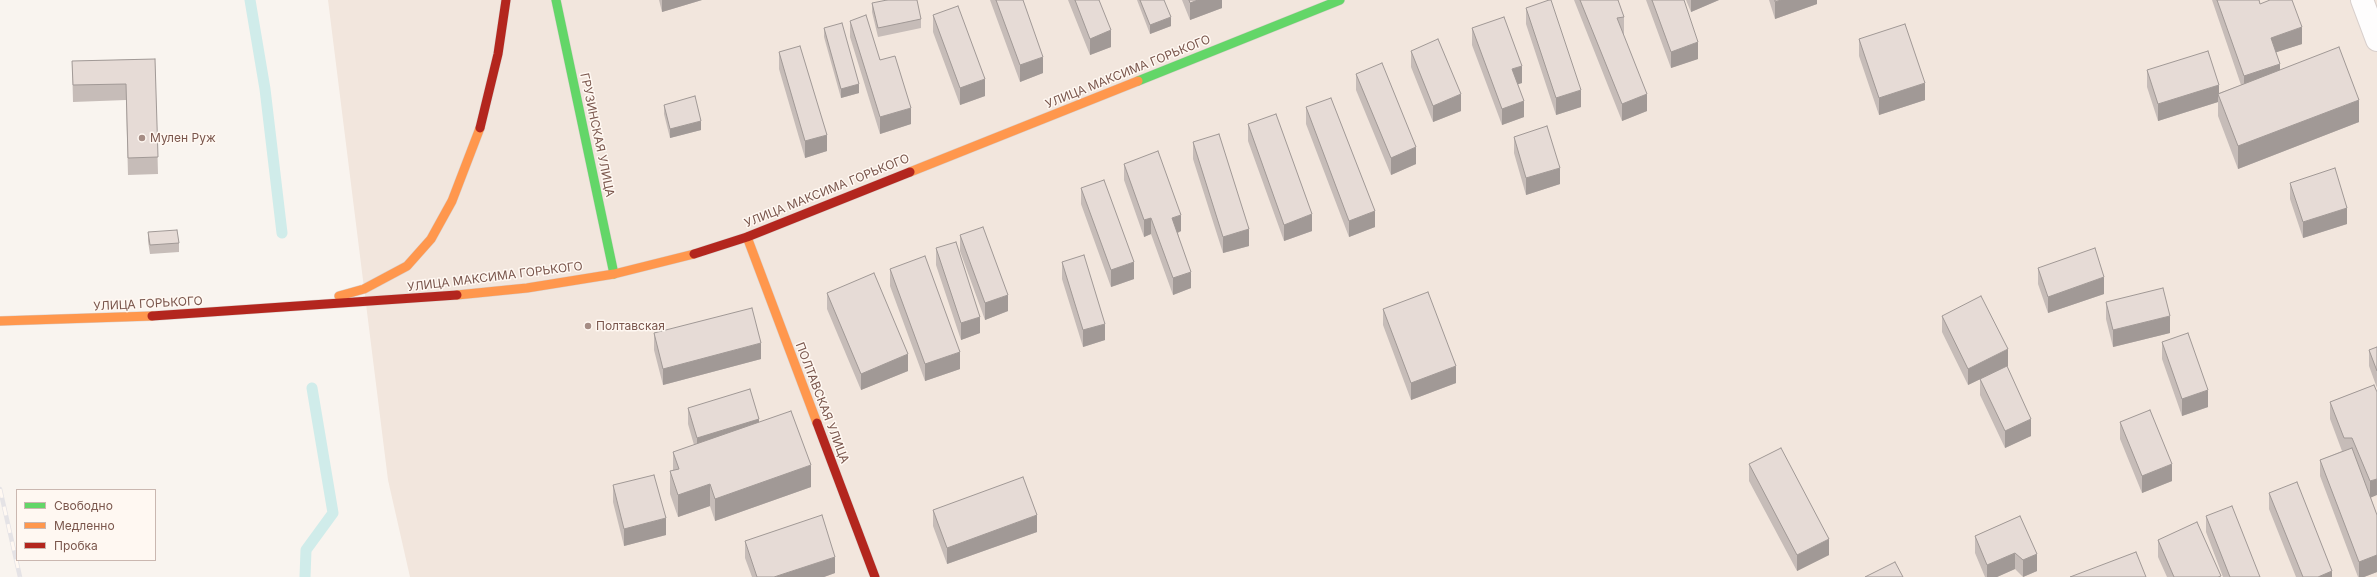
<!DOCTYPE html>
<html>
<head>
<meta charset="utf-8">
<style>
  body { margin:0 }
  #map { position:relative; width:2377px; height:577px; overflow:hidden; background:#f9f4ef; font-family:Inter,sans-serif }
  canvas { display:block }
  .legend { position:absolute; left:16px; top:489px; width:140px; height:72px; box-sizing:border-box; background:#fff8f2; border:1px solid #cab7b0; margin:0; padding:5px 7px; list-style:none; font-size:12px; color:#7a564c }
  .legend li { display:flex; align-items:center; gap:8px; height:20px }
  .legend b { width:20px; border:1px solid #cab7b0 }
</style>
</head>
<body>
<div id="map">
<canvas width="2377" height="577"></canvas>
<ul class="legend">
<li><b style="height:5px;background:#63d668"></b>Свободно</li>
<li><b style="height:5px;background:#ff974d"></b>Медленно</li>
<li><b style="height:5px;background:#b3261e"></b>Пробка</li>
</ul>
</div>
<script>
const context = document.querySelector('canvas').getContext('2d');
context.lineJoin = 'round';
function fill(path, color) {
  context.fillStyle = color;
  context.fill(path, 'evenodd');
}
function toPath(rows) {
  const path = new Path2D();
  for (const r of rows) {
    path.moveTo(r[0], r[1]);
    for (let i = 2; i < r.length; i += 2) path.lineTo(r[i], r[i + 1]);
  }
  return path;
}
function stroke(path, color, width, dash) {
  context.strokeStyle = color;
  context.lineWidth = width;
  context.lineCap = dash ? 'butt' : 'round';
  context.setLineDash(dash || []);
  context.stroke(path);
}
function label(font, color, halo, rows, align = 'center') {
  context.font = font + ' Inter,sans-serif';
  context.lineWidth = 3;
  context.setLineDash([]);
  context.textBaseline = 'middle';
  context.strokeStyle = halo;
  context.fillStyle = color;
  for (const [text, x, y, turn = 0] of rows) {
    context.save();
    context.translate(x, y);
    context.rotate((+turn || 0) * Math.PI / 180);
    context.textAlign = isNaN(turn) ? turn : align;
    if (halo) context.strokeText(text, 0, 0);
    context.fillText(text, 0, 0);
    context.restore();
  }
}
const residential = toPath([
  [328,0,2377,0,2377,577,410,577,388,480]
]);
const stream = toPath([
  [250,0,265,89,282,233],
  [305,577,306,550,333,513,312,388]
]);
const street = toPath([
  [2362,0,2377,40]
]);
const fast = toPath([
  [556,0,614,274],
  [1138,81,1340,0]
]);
const slow = toPath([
  [910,172,1138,81],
  [747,237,817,423],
  [457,295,527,288,614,274,694,254],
  [339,296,364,289,407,266,431,239,452,201,480,128],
  [0,321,152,316]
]);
const jam = toPath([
  [480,128,498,54,506,0],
  [694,254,747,237,910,172],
  [152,316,457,295],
  [817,423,875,577]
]);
const rail = toPath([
  [0,489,20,577]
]);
const wall = toPath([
  [659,0,702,0,662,12],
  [990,0,1023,0,1043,73,1020,82],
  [1068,0,1099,0,1111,47,1090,55],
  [1137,0,1164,0,1171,26,1150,34],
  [1182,0,1222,0,1222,8,1190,20],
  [1574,0,1618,0,1624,17,1624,34,1623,34,1647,111,1622,121],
  [1646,0,1684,0,1698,59,1671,68],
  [1686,0,1719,0,1691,12],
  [1769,0,1817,0,1817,4,1775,19],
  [2212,0,2259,0,2260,4,2302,44,2276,52,2280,70,2359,122,2238,169,2218,116,2218,102,2158,121,2147,87,2147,70,2219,93,2241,85],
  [872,3,921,19,921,28,878,37,872,12],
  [1526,8,1581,107,1556,115,1526,24],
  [933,15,985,96,960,105,933,32],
  [850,21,880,60,911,124,880,134,850,37],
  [824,28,859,93,841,98,824,37],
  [1472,28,1522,83,1518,84,1524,117,1502,125,1472,45],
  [1859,39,1925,100,1879,115,1859,56],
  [1411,51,1461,111,1433,122,1411,67],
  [779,52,827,151,805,158,779,69],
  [155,59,158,174,128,175,126,100,73,102,72,61],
  [1356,74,1416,164,1391,175,1356,90],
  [664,105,701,130,670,138,664,114],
  [1306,107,1375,227,1349,237,1306,124],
  [1248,124,1312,231,1284,241,1248,141],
  [1514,137,1560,184,1526,195,1514,153],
  [1193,142,1249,246,1223,253,1193,159],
  [1124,164,1181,231,1178,233,1191,288,1173,295,1151,234,1144,237,1124,180],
  [2290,183,2347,224,2303,238,2290,199],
  [1081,188,1134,279,1111,287,1081,204],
  [148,232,179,243,179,252,150,254,148,241],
  [960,235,1008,311,985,320,960,251],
  [936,248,980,333,961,340,936,265],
  [1062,262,1105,340,1083,347,1062,279],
  [2038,268,2104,294,2048,313,2038,284],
  [890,269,960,369,925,381,890,286],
  [827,293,908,371,861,390,827,309],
  [2106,302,2170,333,2113,347,2106,319],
  [1383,309,1456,383,1411,400,1383,325],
  [1942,316,2008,366,1993,373,2031,436,2005,448,1980,395,1980,379,1968,385,1942,332],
  [654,333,761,359,663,385,654,350],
  [2162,342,2208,407,2182,416,2162,359],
  [2377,347,2377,388,2369,366,2369,350],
  [2374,385,2371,498,2377,515,2377,572,2364,577,2358,577,2320,476,2320,460,2342,451,2330,419,2330,402],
  [688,408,759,422,811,487,715,521,710,506,678,517,670,494,670,471,673,471,673,452,694,445,688,424],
  [2120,422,2172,481,2142,493,2120,439],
  [1749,464,1829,555,1797,571,1749,481],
  [613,485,666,535,624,546,613,502],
  [2269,493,2332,577,2296,577,2269,509],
  [933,510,1037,532,947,564,933,526],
  [2020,516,2037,571,2023,577,2015,569,1997,577,1985,577,1975,553,1975,536],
  [2206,516,2260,577,2223,577,2206,532],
  [2158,540,2221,577,2167,577,2158,557],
  [745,541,835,573,824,577,752,577,745,558]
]);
const shadedWall = toPath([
  [662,0,702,0,662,12],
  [1198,0,1222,0,1222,8,1190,20,1190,3],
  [1691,0,1719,0,1691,12],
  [1781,0,1817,0,1817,4,1775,19,1775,2],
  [1171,17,1171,26,1150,34,1150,25],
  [2302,27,2302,44,2271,54,2271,38],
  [1111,30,1111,47,1090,55,1090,39],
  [1698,42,1698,59,1671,68,1671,52],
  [1043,57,1043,73,1020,82,1020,65],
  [2280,64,2280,80,2244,93,2244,76],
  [1522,66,1522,83,1512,86,1512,69],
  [985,79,985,96,960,105,960,88],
  [1925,83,1925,100,1879,115,1879,98],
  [859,84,859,93,841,98,841,89],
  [2219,85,2219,98,2218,94,2218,102,2158,121,2158,104],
  [1581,90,1581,107,1556,115,1556,98],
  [1461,94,1461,111,1433,122,1433,106],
  [1647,94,1647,111,1622,121,1622,104],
  [2359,100,2359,122,2238,169,2238,146],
  [1524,101,1524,117,1502,125,1502,109],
  [911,108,911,124,880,134,880,117],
  [701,121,701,130,670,138,670,129],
  [827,135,827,151,805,158,805,141],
  [1416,147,1416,164,1391,175,1391,158],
  [1560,168,1560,184,1526,195,1526,178],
  [2347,208,2347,224,2303,238,2303,222],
  [1375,211,1375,227,1349,237,1349,221],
  [1312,214,1312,231,1284,241,1284,225],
  [1181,215,1181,231,1172,235,1172,218],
  [1151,218,1151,234,1144,237,1144,220],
  [1249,229,1249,246,1223,253,1223,237],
  [1134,262,1134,279,1111,287,1111,270],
  [1191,272,1191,288,1173,295,1173,278],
  [2104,277,2104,294,2048,313,2048,297],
  [1008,295,1008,311,985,320,985,303],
  [2170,316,2170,333,2113,347,2113,330],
  [980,317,980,333,961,340,961,323],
  [1105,324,1105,340,1083,347,1083,330],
  [761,343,761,359,663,385,663,369],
  [2008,349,2008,366,1968,385,1968,369],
  [960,352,960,369,925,381,925,364],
  [908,354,908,371,861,390,861,374],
  [1456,366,1456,383,1411,400,1411,383],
  [2208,390,2208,407,2182,416,2182,399],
  [759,419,759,436,697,455,697,438],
  [2031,419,2031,436,2005,448,2005,431],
  [2172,464,2172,481,2142,493,2142,476],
  [811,465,811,487,715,521,715,499],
  [2377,479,2377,495,2370,498,2370,481],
  [710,484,710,506,678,517,678,495],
  [1037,515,1037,532,947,564,947,548],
  [666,518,666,535,624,546,624,529],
  [1829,539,1829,555,1797,571,1797,555],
  [2015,553,2015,569,1997,577,1987,577,1987,565],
  [2037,554,2037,571,2023,577,2023,560],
  [2377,555,2377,572,2364,577,2359,577,2359,562],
  [835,557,835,573,824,577,774,577],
  [2332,571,2332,577,2318,577]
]);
const building = toPath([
  [887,0,917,0,921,19,878,28,872,3,887,0],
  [996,0,1023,0,1043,57,1020,65,996,0],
  [1075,0,1099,0,1111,30,1090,39,1075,0],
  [1140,0,1164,0,1171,17,1150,25,1140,0],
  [1189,0,1198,0,1190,3,1189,0],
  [1549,0,1551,0,1581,90,1556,98,1526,8,1549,0],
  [1580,0,1618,0,1624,17,1617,18,1647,94,1622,104,1580,0],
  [1652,0,1684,0,1698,42,1671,52,1652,0],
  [1775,0,1781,0,1775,2,1775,0],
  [2217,0,2259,0,2260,4,2270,0,2292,0,2302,27,2271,38,2280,64,2244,76,2217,0],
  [958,6,985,79,960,88,933,15,958,6],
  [866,15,880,60,895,56,911,108,880,117,850,21,866,15],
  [1504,17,1522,66,1512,69,1524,101,1502,109,1472,28,1504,17],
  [842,23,859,84,841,89,824,28,842,23],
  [1905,24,1925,83,1879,98,1859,39,1905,24],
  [1438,39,1461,94,1433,106,1411,51,1438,39],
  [800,46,827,135,805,141,779,52,800,46],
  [2339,47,2359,100,2238,146,2218,94,2339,47],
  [2208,51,2219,85,2158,104,2147,70,2208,51],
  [155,59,158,157,128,158,126,84,73,85,72,61,155,59],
  [1382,63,1416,147,1391,158,1356,74,1382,63],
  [695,96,701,121,670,129,664,105,695,96],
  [1331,98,1375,211,1349,221,1306,107,1331,98],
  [1276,114,1312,214,1284,225,1248,124,1276,114],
  [1547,126,1560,168,1526,178,1514,137,1547,126],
  [1219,134,1249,229,1223,237,1193,142,1219,134],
  [1158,151,1181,215,1172,218,1191,272,1173,278,1151,218,1144,220,1124,164,1158,151],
  [2335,168,2347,208,2303,222,2290,183,2335,168],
  [1104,180,1134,262,1111,270,1081,188,1104,180],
  [983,227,1008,295,985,303,960,235,983,227],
  [177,230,179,243,150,245,148,232,177,230],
  [956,242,980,317,961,323,936,248,956,242],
  [2095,248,2104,277,2048,297,2038,268,2095,248],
  [1084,255,1105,324,1083,330,1062,262,1084,255],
  [925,256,960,352,925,364,890,269,925,256],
  [874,273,908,354,861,374,827,293,874,273],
  [2163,288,2170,316,2113,330,2106,302,2163,288],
  [1428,292,1456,366,1411,383,1383,309,1428,292],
  [1981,296,2008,349,1968,369,1942,316,1981,296],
  [752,308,761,343,663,369,654,333,752,308],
  [2188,333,2208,390,2182,399,2162,342,2188,333],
  [2377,347,2377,371,2369,350,2377,347],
  [2007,366,2031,419,2005,431,1980,379,2007,366],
  [2374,385,2377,392,2377,479,2370,481,2352,438,2344,438,2330,402,2374,385],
  [750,389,759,419,697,438,688,408,750,389],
  [2150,410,2172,464,2142,476,2120,422,2150,410],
  [791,411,811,465,715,499,710,484,678,495,670,471,679,469,673,452,791,411],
  [1781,448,1829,539,1797,555,1749,464,1781,448],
  [2352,448,2377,515,2377,555,2359,562,2320,460,2352,448],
  [654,475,666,518,624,529,613,485,654,475],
  [1023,477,1037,515,947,548,933,510,1023,477],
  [2297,482,2332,571,2318,577,2303,577,2269,493,2297,482],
  [2232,506,2260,577,2230,577,2206,516,2232,506],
  [822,515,835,557,774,577,757,577,745,541,822,515],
  [2020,516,2037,554,2023,560,2015,553,1987,565,1975,536,2020,516],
  [2197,522,2221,576,2218,577,2174,577,2158,540,2197,522],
  [2136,552,2146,577,2070,577,2136,552],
  [1895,562,1903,577,1865,577,1895,562]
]);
const markers = [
  [142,138,4,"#a68d85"],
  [588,326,4,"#a68d85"]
];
const streetNames = [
  ["УЛИЦА МАКСИМА ГОРЬКОГО",1128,72,-22],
  ["ГРУЗИНСКАЯ УЛИЦА",597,135,78],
  ["УЛИЦА МАКСИМА ГОРЬКОГО",827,191,-22],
  ["УЛИЦА МАКСИМА ГОРЬКОГО",495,277,-7],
  ["УЛИЦА ГОРЬКОГО",148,304,-3],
  ["ПОЛТАВСКАЯ УЛИЦА",822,403,69]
];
const poiNames = [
  ["Мулен Руж",150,138],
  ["Полтавская",596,326]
];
fill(residential, '#f2e6dd');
stroke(stream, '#d0ecea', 11);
stroke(street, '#d8cfcc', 24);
stroke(fast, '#dad0cc', 10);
stroke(slow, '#dad0cc', 10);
stroke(jam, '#dad0cc', 10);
stroke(street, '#fefdfd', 22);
stroke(fast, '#63d668', 9);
stroke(slow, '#ff974d', 9);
stroke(jam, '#b3261e', 9);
stroke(rail, '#e5e3e6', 4.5);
stroke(rail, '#fff8f2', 3, [9]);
fill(wall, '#c6bcb8');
fill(shadedWall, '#a19996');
fill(building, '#e6dbd6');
stroke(building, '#a19996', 1);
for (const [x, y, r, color] of markers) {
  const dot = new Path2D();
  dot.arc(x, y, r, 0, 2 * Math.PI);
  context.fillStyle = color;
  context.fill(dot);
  stroke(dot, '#fff8f2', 1.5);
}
label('12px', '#7a564c', '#fff8f2', streetNames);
label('12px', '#7a564c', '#fff8f2', poiNames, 'left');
</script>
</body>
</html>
